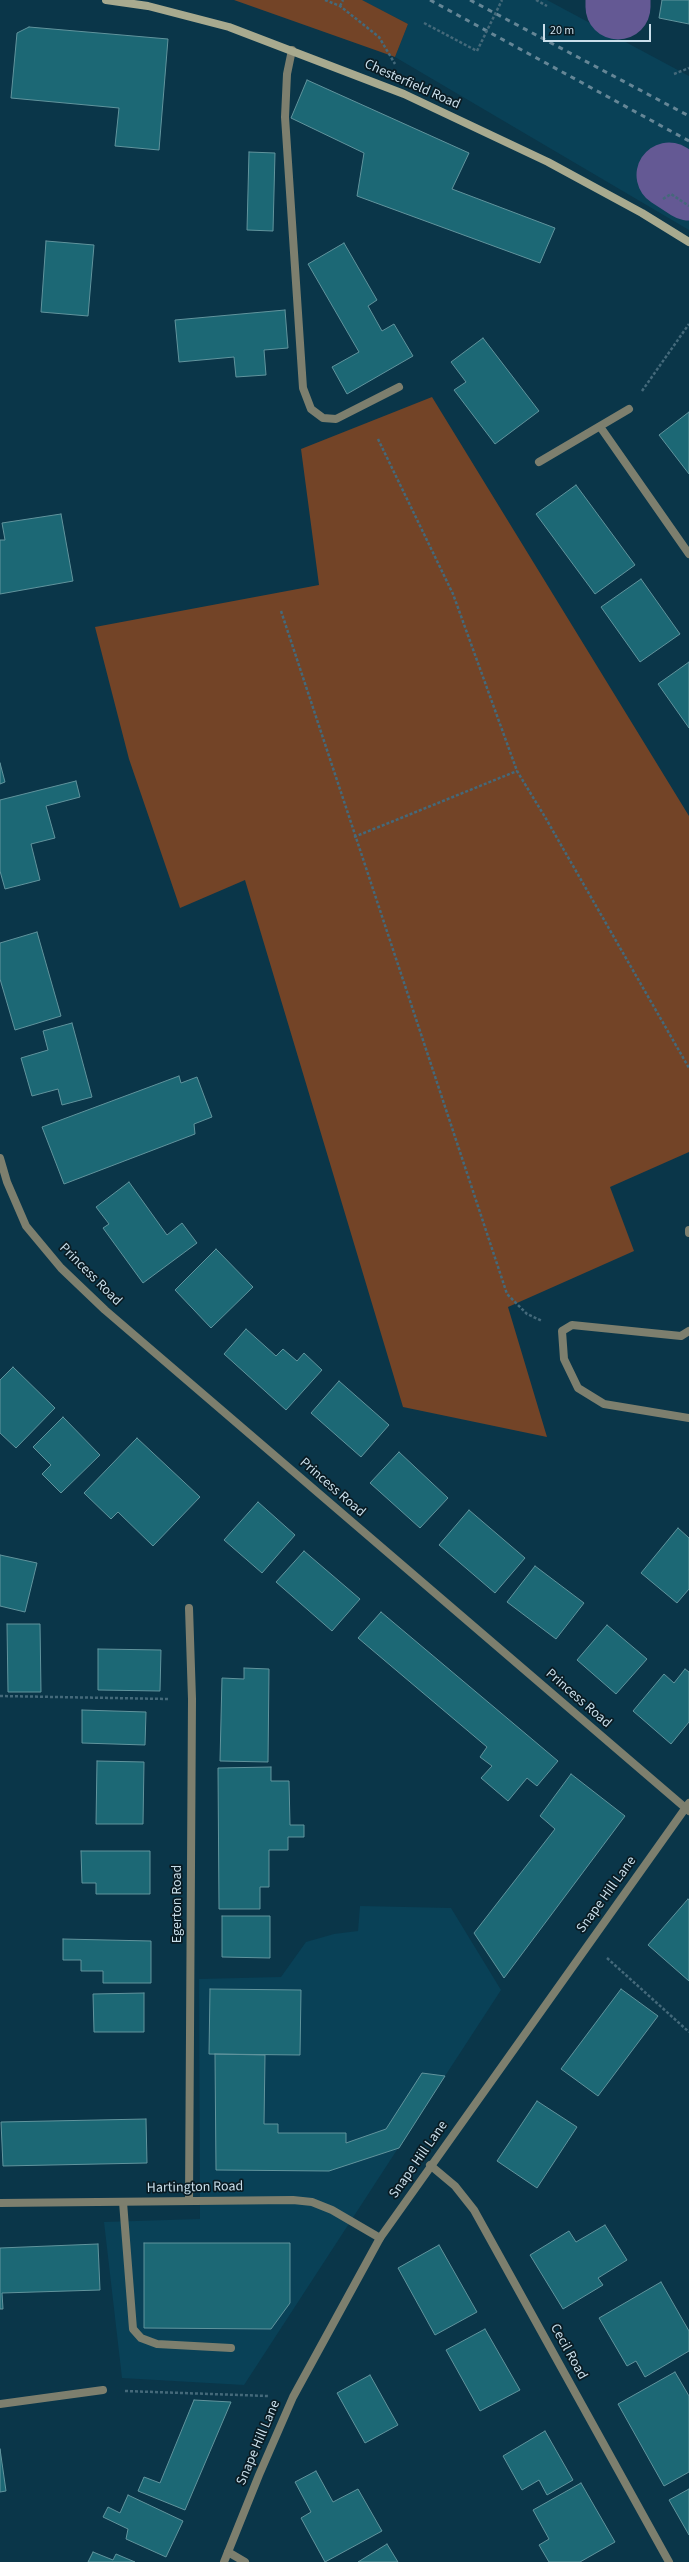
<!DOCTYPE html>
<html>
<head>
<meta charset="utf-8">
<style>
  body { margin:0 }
  #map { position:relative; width:689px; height:2562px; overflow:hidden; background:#0a3649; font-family:"Source Sans 3",sans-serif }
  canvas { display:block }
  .scale { position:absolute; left:543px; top:24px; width:108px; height:18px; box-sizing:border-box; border:2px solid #cadfeb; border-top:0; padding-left:5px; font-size:12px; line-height:14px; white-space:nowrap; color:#cadfeb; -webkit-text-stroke:3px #0a1c24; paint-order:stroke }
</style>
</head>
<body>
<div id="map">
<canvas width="689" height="2562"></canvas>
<div class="scale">20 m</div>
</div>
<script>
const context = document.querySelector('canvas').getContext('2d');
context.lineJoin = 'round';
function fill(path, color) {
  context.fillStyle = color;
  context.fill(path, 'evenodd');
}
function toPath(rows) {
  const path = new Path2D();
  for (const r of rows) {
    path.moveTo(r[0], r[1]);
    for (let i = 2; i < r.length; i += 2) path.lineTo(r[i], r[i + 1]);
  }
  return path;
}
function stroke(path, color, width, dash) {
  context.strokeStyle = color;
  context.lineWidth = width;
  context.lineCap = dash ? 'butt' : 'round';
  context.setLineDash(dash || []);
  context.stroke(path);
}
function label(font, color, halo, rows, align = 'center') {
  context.font = font + ' "Source Sans 3",sans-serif';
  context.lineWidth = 3.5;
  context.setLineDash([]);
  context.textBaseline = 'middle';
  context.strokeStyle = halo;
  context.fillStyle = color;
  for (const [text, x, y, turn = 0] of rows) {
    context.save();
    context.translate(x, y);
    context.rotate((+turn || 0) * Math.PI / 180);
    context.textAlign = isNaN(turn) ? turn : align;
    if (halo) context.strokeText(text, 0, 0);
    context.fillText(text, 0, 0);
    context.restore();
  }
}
const built = toPath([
  [361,0,547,0,689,76,689,230,395,57,408,24],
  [360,1906,451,1908,501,1990,244,2385,122,2378,104,2222,200,2219,199,1979,281,1977,306,1942,334,1934,358,1931]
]);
const green = toPath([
  [234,0,362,0,408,24,395,57],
  [591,0,634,0,631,20],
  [432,397,689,816,689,1152,610,1187,634,1251,508,1307,547,1437,403,1407,245,880,180,908,129,759,95,627,319,585,301,449]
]);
const river = toPath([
  [618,0,618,7],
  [669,175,689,188]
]);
const building = toPath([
  [662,0,689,0,689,24,659,18,662,0],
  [29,27,168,39,159,150,115,146,119,108,11,98,17,33,29,27],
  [307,80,469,153,452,189,555,228,540,263,357,196,364,153,291,118,307,80],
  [249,152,275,153,273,231,247,230,249,152],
  [46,241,94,245,88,316,41,312,46,241],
  [344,243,377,300,368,306,382,331,394,324,413,356,347,394,332,367,359,352,308,264,344,243],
  [285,310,288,348,264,350,266,375,236,377,234,357,179,362,175,320,285,310],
  [483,338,539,411,495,444,454,390,466,382,451,362,483,338],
  [689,412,689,474,659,435,689,412],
  [576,485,635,565,595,594,536,514,576,485],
  [61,514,73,581,0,594,0,540,5,540,2,523,61,514],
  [641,579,680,634,640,662,601,607,641,579],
  [689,662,689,728,658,684,689,662],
  [0,763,5,782,0,784,0,763],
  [76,781,80,797,46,806,55,838,31,844,40,880,5,889,0,871,0,800,76,781],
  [37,932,61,1016,15,1030,0,979,0,943,37,932],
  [72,1023,92,1097,62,1105,58,1089,32,1096,21,1058,48,1050,43,1031,72,1023],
  [179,1076,181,1083,197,1077,212,1117,194,1124,195,1134,64,1184,42,1127,179,1076],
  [129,1182,167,1235,182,1223,197,1243,143,1283,103,1228,109,1224,96,1207,129,1182],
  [216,1249,253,1287,211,1328,175,1290,216,1249],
  [246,1329,276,1356,283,1349,297,1361,304,1353,322,1370,286,1410,224,1354,246,1329],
  [13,1367,55,1408,16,1448,0,1433,0,1380,13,1367],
  [339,1381,389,1425,361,1457,311,1413,339,1381],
  [63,1417,100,1455,61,1493,42,1474,51,1465,33,1447,63,1417],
  [137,1438,200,1497,153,1546,118,1512,111,1519,84,1493,137,1438],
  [399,1452,448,1498,420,1528,370,1483,399,1452],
  [258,1502,295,1535,262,1573,224,1540,258,1502],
  [469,1510,525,1558,495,1593,439,1545,469,1510],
  [678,1528,689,1538,689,1589,677,1603,641,1573,678,1528],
  [304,1551,360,1599,332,1631,276,1582,304,1551],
  [0,1555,37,1563,25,1612,0,1606,0,1555],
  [535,1566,584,1603,556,1639,507,1602,535,1566],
  [381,1612,558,1761,537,1786,527,1778,508,1801,481,1778,492,1766,480,1757,487,1747,358,1638,381,1612],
  [7,1624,40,1624,41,1692,8,1692,7,1624],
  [607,1625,647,1659,616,1694,577,1660,607,1625],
  [98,1649,161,1650,160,1691,98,1690,98,1649],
  [244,1668,269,1669,268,1762,220,1761,222,1678,244,1679,244,1668],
  [685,1669,689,1672,689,1722,671,1744,633,1711,664,1674,674,1683,685,1669],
  [82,1710,146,1712,145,1745,82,1743,82,1710],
  [97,1761,144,1762,143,1824,96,1824,97,1761],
  [271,1767,271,1781,289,1781,290,1825,304,1825,304,1837,288,1837,288,1850,269,1850,269,1887,260,1887,260,1909,219,1909,218,1768,271,1767],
  [571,1774,625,1816,504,1978,474,1933,555,1829,540,1816,571,1774],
  [81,1851,150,1851,150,1894,96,1894,96,1883,82,1883,81,1851],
  [688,1899,689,1900,689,1981,648,1945,688,1899],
  [222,1916,270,1916,270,1958,222,1957,222,1916],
  [63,1939,151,1941,151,1983,103,1983,103,1971,81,1971,81,1960,63,1960,63,1939],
  [210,1989,301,1990,300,2055,209,2054,210,1989],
  [621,1989,658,2016,598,2096,561,2069,621,1989],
  [144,1993,144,2032,94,2032,93,1994,144,1993],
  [215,2054,265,2055,264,2124,278,2124,278,2133,346,2133,346,2143,386,2129,422,2073,445,2076,399,2148,329,2171,216,2170,215,2054],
  [537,2101,577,2127,537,2188,497,2161,537,2101],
  [146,2119,147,2163,3,2166,1,2122,146,2119],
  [605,2225,627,2260,598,2278,603,2285,563,2309,530,2255,569,2231,576,2242,605,2225],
  [144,2243,290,2243,290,2303,271,2329,144,2328,144,2243],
  [98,2244,100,2290,2,2293,3,2309,0,2309,0,2248,98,2244],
  [439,2245,477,2312,435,2335,398,2268,439,2245],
  [661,2282,689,2331,689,2351,645,2377,636,2361,627,2366,599,2318,661,2282],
  [485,2329,520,2390,480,2411,446,2350,485,2329],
  [675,2372,689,2396,689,2472,664,2486,618,2404,675,2372],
  [370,2375,398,2425,365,2443,337,2393,370,2375],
  [194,2400,231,2402,185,2510,138,2491,144,2477,160,2483,194,2400],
  [545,2431,573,2480,547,2495,539,2480,522,2490,503,2456,545,2431],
  [0,2449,6,2491,0,2492,0,2449],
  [316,2471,333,2502,358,2489,382,2531,325,2562,301,2518,311,2512,295,2482,316,2471],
  [581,2483,615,2542,580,2562,549,2562,539,2545,549,2539,533,2510,581,2483],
  [689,2489,689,2535,669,2500,689,2489],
  [128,2495,183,2521,166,2557,126,2539,128,2529,103,2517,108,2507,120,2513,128,2495],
  [387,2544,398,2562,358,2562,387,2544],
  [93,2552,113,2560,116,2554,135,2562,88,2562,93,2552]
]);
const path = toPath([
  [325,0,340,6,379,37,395,64],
  [536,0,547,6],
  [340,6,343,0],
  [424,23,477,51],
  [674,74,689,68],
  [663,199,671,194,689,206],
  [642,391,689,324],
  [378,439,453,594,517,771,545,817,689,1068],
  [281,611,507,1294,527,1314,542,1321],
  [354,837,517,771],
  [0,1696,169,1699],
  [607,1958,689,2032],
  [125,2391,268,2396]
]);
const service = toPath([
  [292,50,287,74,285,117,303,388,311,409,323,418,336,419,399,387],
  [689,1230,689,1233],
  [689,1331,681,1336,572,1325,562,1331,564,1359,578,1388,604,1404,689,1418],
  [123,2202,133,2329,141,2338,157,2344,231,2348],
  [0,2404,103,2390]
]);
const minor = toPath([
  [601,428,689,554],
  [539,462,629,409],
  [0,1158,7,1182,26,1226,61,1268,105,1310,689,1811],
  [430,2165,455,2186,474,2210,669,2562],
  [189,2200,192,1699,189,1608],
  [0,2203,293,2200,312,2202,332,2210,380,2238],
  [228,2552,245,2562]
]);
const tertiary = toPath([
  [224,2562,259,2475,293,2397,380,2238,689,1803]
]);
const secondary = toPath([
  [106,0,148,6,229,27,404,94,548,162,642,213,689,242]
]);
const rail = toPath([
  [430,0,689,141],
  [470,0,689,116]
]);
const pathBridge = toPath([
  [477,51,502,0]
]);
const streetNames = [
  ["Chesterfield Road",412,85,24],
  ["Princess Road",90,1275,45],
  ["Princess Road",332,1488,41],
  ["Princess Road",578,1699,41],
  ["Snape Hill Lane",607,1895,-54],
  ["Egerton Road",178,1904,-90],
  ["Snape Hill Lane",419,2160,-55],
  ["Hartington Road",195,2188,-1],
  ["Cecil Road",568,2352,61],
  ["Snape Hill Lane",259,2443,-67]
];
fill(built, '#094157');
fill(green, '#734427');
stroke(river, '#645994', 65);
fill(building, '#1c6875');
stroke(building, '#61949d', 1);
stroke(path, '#44697a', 2.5, [3, 2]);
stroke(service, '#7d7f6e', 8);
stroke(minor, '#7d7f6e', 8);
stroke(tertiary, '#7d7f6e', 8);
stroke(secondary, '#a8aa8f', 8);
stroke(rail, '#658696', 3, [5, 5]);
stroke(pathBridge, '#44697a', 2.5, [3, 2]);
label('14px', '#cadfeb', '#0a1c24', streetNames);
</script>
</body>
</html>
